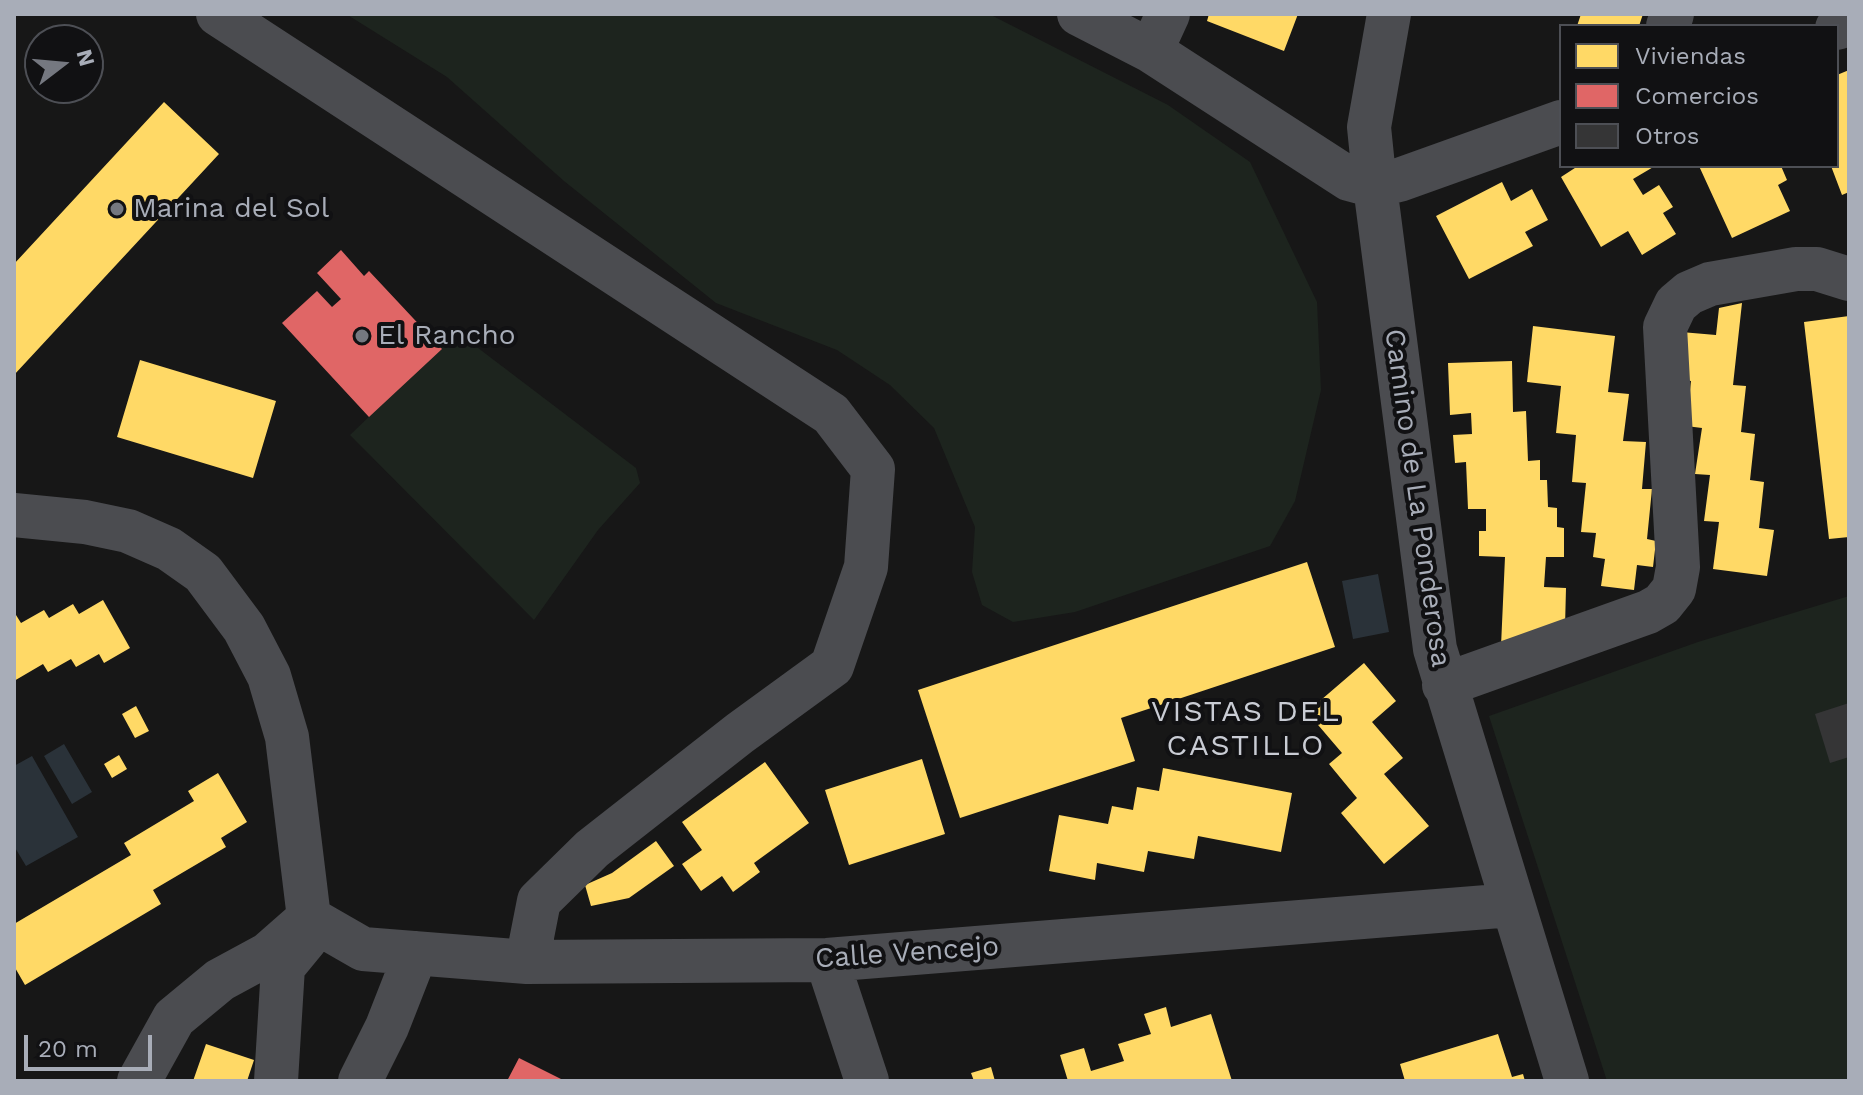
<!DOCTYPE html>
<html>
<head>
<meta charset="utf-8">
<style>
  body { margin:0 }
  #map { position:relative; width:1863px; height:1095px; overflow:hidden; background:#171717; font-family:"Work Sans",sans-serif }
  canvas { display:block }
  .frame { position:absolute; inset:0; border:16px solid #a8adb8; pointer-events:none }
  .legend { position:absolute; left:1559px; top:24px; width:280px; height:144px; box-sizing:border-box; background:#111113; border:2px solid #4d4f55; margin:0; padding:10px 14px; list-style:none; font-size:24px; color:#a8adb8 }
  .legend li { display:flex; align-items:center; gap:16px; height:40px }
  .legend b { width:40px; border:2px solid #4d4f55 }
  .north { position:absolute; left:24px; top:24px; width:80px; height:80px; box-sizing:border-box; background:#111113; border:2px solid #4d4f55; border-radius:50%; rotate:74deg; font-size:22px; font-weight:700; line-height:32px; text-align:center; color:#a8adb8 }
  .north::after { content:''; display:block; margin:auto; width:28px; height:36px; background:#757880; clip-path:polygon(50% 0,100% 100%,50% 72%,0 100%) }
  .scale { position:absolute; left:24px; top:1035px; width:128px; height:36px; box-sizing:border-box; border:4px solid #a8adb8; border-top:0; padding-left:10px; font-size:24px; line-height:28px; white-space:nowrap; color:#a8adb8; -webkit-text-stroke:6px #111113; paint-order:stroke }
</style>
</head>
<body>
<div id="map">
<canvas width="1863" height="1095"></canvas>
<div class="frame"></div>
<ul class="legend">
<li><b style="height:22px;background:#ffd966"></b>Viviendas</li>
<li><b style="height:22px;background:#e06666"></b>Comercios</li>
<li><b style="height:22px;background:#353536"></b>Otros</li>
</ul>
<div class="north">N</div>
<div class="scale">20 m</div>
</div>
<script>
const context = document.querySelector('canvas').getContext('2d');
context.lineJoin = 'round';
function fill(path, color) {
  context.fillStyle = color;
  context.fill(path, 'evenodd');
}
function toPath(rows) {
  const path = new Path2D();
  for (const r of rows) {
    path.moveTo(r[0], r[1]);
    for (let i = 2; i < r.length; i += 2) path.lineTo(r[i], r[i + 1]);
  }
  return path;
}
function stroke(path, color, width, dash) {
  context.strokeStyle = color;
  context.lineWidth = width;
  context.lineCap = dash ? 'butt' : 'round';
  context.setLineDash(dash || []);
  context.stroke(path);
}
function label(font, color, halo, rows, align = 'center') {
  context.font = font + ' "Work Sans",sans-serif';
  context.lineWidth = 8;
  context.setLineDash([]);
  context.textBaseline = 'middle';
  context.strokeStyle = halo;
  context.fillStyle = color;
  for (const [text, x, y, turn = 0] of rows) {
    context.save();
    context.translate(x, y);
    context.rotate((+turn || 0) * Math.PI / 180);
    context.textAlign = isNaN(turn) ? turn : align;
    if (halo) context.strokeText(text, 0, 0);
    context.fillText(text, 0, 0);
    context.restore();
  }
}
const green = toPath([
  [346,14,989,14,1168,105,1250,162,1317,302,1321,390,1295,501,1270,546,1075,612,1013,622,982,605,972,572,975,527,934,428,890,385,837,350,716,303,564,181,447,77],
  [457,332,636,468,640,483,598,530,534,620,350,435],
  [1849,596,1849,1081,1607,1081,1489,716,1698,642]
]);
const water = toPath([
  [1378,574,1389,632,1353,639,1342,581],
  [64,744,92,792,72,804,44,756],
  [32,756,78,837,26,866,14,846,14,766]
]);
const homes = toPath([
  [1209,14,1298,14,1284,51,1207,21],
  [1581,14,1643,14,1639,26,1577,26],
  [1849,70,1849,192,1842,195,1831,166,1837,166,1837,75],
  [164,102,219,154,14,375,14,264],
  [1578,166,1655,166,1633,179,1643,195,1659,185,1673,207,1663,213,1676,234,1642,255,1628,231,1601,247,1561,177],
  [1699,166,1781,166,1787,180,1778,185,1790,211,1732,238],
  [1502,182,1511,201,1532,189,1548,220,1525,232,1533,246,1469,279,1436,216],
  [1742,303,1733,385,1746,386,1741,432,1755,434,1750,480,1764,482,1759,528,1774,530,1767,576,1713,569,1719,522,1704,521,1710,475,1695,474,1702,428,1686,426,1691,381,1677,379,1681,332,1716,335,1719,308],
  [1849,316,1849,537,1829,539,1804,322],
  [1533,326,1615,336,1608,392,1629,394,1623,441,1646,442,1642,489,1652,489,1647,539,1656,541,1653,567,1637,565,1634,590,1601,586,1605,559,1593,557,1596,533,1581,532,1586,483,1572,482,1576,435,1556,433,1561,386,1527,382],
  [140,360,276,401,253,478,117,437],
  [1512,361,1513,412,1526,411,1528,461,1540,460,1540,480,1547,480,1548,507,1557,508,1557,527,1564,528,1564,557,1546,557,1544,587,1566,588,1565,627,1501,646,1505,557,1479,556,1479,531,1486,531,1486,509,1468,509,1466,462,1455,463,1453,435,1472,434,1471,413,1450,415,1448,363],
  [1307,562,1335,647,1121,718,1135,761,960,818,918,690],
  [103,600,130,648,104,663,99,654,76,667,71,659,48,672,43,664,14,681,14,616,16,615,21,623,44,610,49,618,73,604,79,614],
  [1364,663,1396,701,1372,722,1403,758,1384,774,1429,826,1384,864,1341,813,1357,798,1329,764,1342,753,1307,712],
  [136,706,149,731,135,738,122,714],
  [119,755,127,769,112,778,104,764],
  [922,759,945,834,849,865,825,790],
  [765,762,809,823,754,863,760,872,733,892,722,876,701,891,682,864,702,850,682,822],
  [1163,768,1292,793,1281,852,1198,836,1194,859,1148,851,1144,872,1097,863,1095,880,1049,871,1059,815,1108,824,1112,806,1133,810,1137,787,1159,791],
  [218,773,247,822,221,838,226,847,153,890,161,904,25,985,14,966,14,924,131,855,124,843,194,801,188,791],
  [656,841,674,866,629,898,591,906,585,885,612,873],
  [1166,1007,1171,1027,1211,1014,1232,1081,1068,1081,1060,1055,1084,1048,1091,1071,1124,1061,1118,1044,1151,1034,1144,1014],
  [1498,1034,1512,1077,1523,1074,1525,1081,1405,1081,1400,1064],
  [206,1044,254,1060,247,1081,193,1081],
  [991,1067,995,1081,974,1081,971,1073]
]);
const shops = toPath([
  [341,250,364,276,369,271,442,349,369,417,282,323,317,291,332,307,341,299,317,273],
  [519,1058,565,1081,507,1081]
]);
const building = toPath([
  [1849,703,1849,757,1830,763,1815,714]
]);
const minor = toPath([
  [218,14,831,414,873,469,866,567,832,666,740,733,592,849,539,901,527,962],
  [1079,14,1151,51,1349,179,1375,186,1399,180,1561,122],
  [1389,14,1369,127,1375,186,1435,649,1567,1081],
  [1668,26,1672,14],
  [1837,28,1849,24],
  [1151,51,1168,14],
  [14,515,85,522,128,531,169,549,203,573,244,628,269,676,287,737,309,918,306,939,283,967,276,1081],
  [1444,685,1648,612,1662,604,1674,589,1678,567,1665,327,1676,304,1689,293,1710,284,1796,269,1817,269,1849,279],
  [309,918,363,949,527,962,827,960,1512,905],
  [827,960,867,1081],
  [139,1081,174,1018,220,980,268,954,301,925],
  [360,1081,387,1027,416,953]
]);
const markers = [
  [117,209,8,"#757880"],
  [362,336,8,"#757880"]
];
const poiNames = [
  ["Marina del Sol",133,209],
  ["El Rancho",378,336]
];
const streetNames = [
  ["Camino de La Ponderosa",1417,498,82],
  ["Calle Vencejo",907,953,-4]
];
const neighbourhoodNames = [
  ["VISTAS DEL",1246,712],
  ["CASTILLO",1246,746]
];
fill(green, '#1d241e');
fill(water, '#2a3239');
fill(homes, '#ffd966');
fill(shops, '#e06666');
fill(building, '#353536');
stroke(minor, '#4b4c50', 44);
for (const [x, y, r, color] of markers) {
  const dot = new Path2D();
  dot.arc(x, y, r, 0, 2 * Math.PI);
  context.fillStyle = color;
  context.fill(dot);
  stroke(dot, '#111113', 3);
}
label('28px', '#a8adb8', '#111113', poiNames, 'left');
label('28px', '#a8adb8', '#111113', streetNames);
context.letterSpacing = '2px';
label('30px', '#c9ccd4', '#111113', neighbourhoodNames);
context.letterSpacing = '0px';
</script>
</body>
</html>
